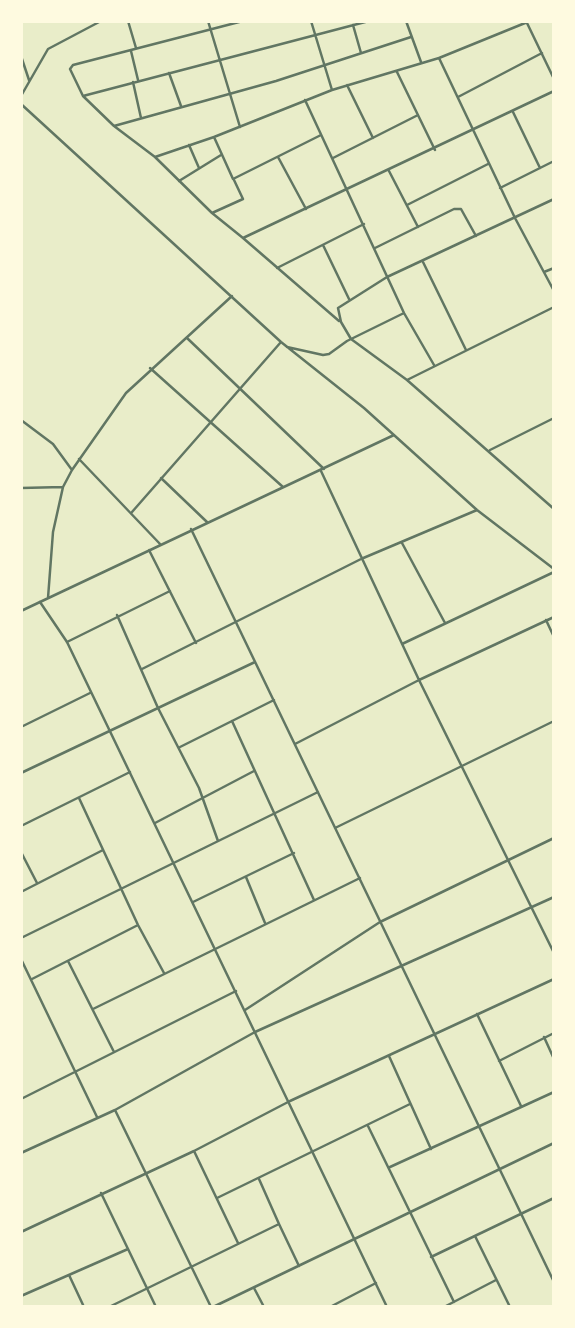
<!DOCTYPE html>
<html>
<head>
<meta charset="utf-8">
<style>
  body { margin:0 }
  #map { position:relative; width:575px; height:1328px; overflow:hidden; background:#e9edc9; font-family:Poppins,sans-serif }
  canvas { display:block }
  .frame { position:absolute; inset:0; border:23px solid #fefae0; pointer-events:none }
</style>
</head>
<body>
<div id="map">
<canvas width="575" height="1328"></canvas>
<div class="frame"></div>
</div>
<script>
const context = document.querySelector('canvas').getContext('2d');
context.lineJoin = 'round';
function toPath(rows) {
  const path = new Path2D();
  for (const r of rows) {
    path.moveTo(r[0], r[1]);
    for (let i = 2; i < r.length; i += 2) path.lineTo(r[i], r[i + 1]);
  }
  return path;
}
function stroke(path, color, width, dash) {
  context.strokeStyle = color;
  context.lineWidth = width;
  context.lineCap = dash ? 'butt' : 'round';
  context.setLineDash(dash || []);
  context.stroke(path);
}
const minor = toPath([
  [128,21,136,48],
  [208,21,240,127],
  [243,21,73,65,70,69,83,96,369,21],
  [311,21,332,90],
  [406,21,421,62],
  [530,21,439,58,332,90,214,137,155,157,212,213,243,238,554,91],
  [527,23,554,79],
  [353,25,361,53],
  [131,51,138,80],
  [21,56,29,80],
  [439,58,515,218,554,291],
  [397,72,435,150],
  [169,73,181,106],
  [133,82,141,118],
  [347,85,373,138],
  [21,96,48,49,101,21],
  [83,96,114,126,155,157],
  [458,97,542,53],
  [305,100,404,313,434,365],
  [21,104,281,342,364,408,477,510,554,569],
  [513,112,540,168],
  [114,126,276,81,411,37],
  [214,137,233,179,321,135],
  [189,145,199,168],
  [278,157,306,209],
  [333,158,418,115],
  [389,171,418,227],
  [179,181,221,155],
  [500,188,554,161],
  [554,199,387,277,338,308,341,322,351,339,407,380,554,509],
  [407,205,488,164],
  [212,213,243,199,234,180],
  [243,238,339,321],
  [323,245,349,299],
  [375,248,454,209,461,209,476,236],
  [423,262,466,350],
  [277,268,364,224],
  [544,272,554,268],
  [187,338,324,469],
  [287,347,323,355,329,354,347,341,404,313],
  [150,368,283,487],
  [407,380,554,307],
  [21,420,53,444,72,470],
  [490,450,554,418],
  [79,459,161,545],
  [321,471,419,680,554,953],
  [161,478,207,522],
  [21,488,63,487],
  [132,512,281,342],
  [191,529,554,1282],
  [402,543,445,623],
  [149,550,196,643],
  [48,598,53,532,63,487,72,470,126,393,232,296],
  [40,602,394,435],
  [117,615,158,708,199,788,218,841],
  [546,620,554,637],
  [67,642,170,591],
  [402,644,554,572],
  [142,669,361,559,477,510],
  [232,721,314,900],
  [21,727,90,693],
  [295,744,419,680,554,617],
  [180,747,274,700],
  [21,773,255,662],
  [79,798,138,925,164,973],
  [155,823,254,771],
  [21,826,130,772],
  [335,828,554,721],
  [21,852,37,883],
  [246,877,265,923],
  [21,892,103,850],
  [193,902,294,853],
  [21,938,318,792],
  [21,959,97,1117],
  [68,961,114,1052],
  [32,979,138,925],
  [93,1009,360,878],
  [245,1010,380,922,554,838],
  [477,1014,521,1106],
  [544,1037,554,1059],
  [389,1056,431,1149],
  [499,1061,554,1033],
  [21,1099,236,991],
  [115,1110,211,1307],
  [368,1126,454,1302],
  [194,1151,238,1243],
  [21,1153,115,1110,255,1032,554,897],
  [390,1167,554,1092],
  [259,1179,279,1224],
  [101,1193,156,1307],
  [217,1198,410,1104],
  [21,1232,194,1151,290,1101,554,979],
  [475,1236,510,1307],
  [431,1257,554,1198],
  [69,1275,84,1307],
  [254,1288,264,1307],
  [21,1296,128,1249],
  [109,1307,279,1224,299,1266],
  [213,1307,554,1143],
  [330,1307,376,1283],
  [444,1307,496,1280]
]);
const tertiary = toPath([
  [21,611,40,602,67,642,387,1307]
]);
stroke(minor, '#617663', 2.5);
stroke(tertiary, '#617663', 2.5);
</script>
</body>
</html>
